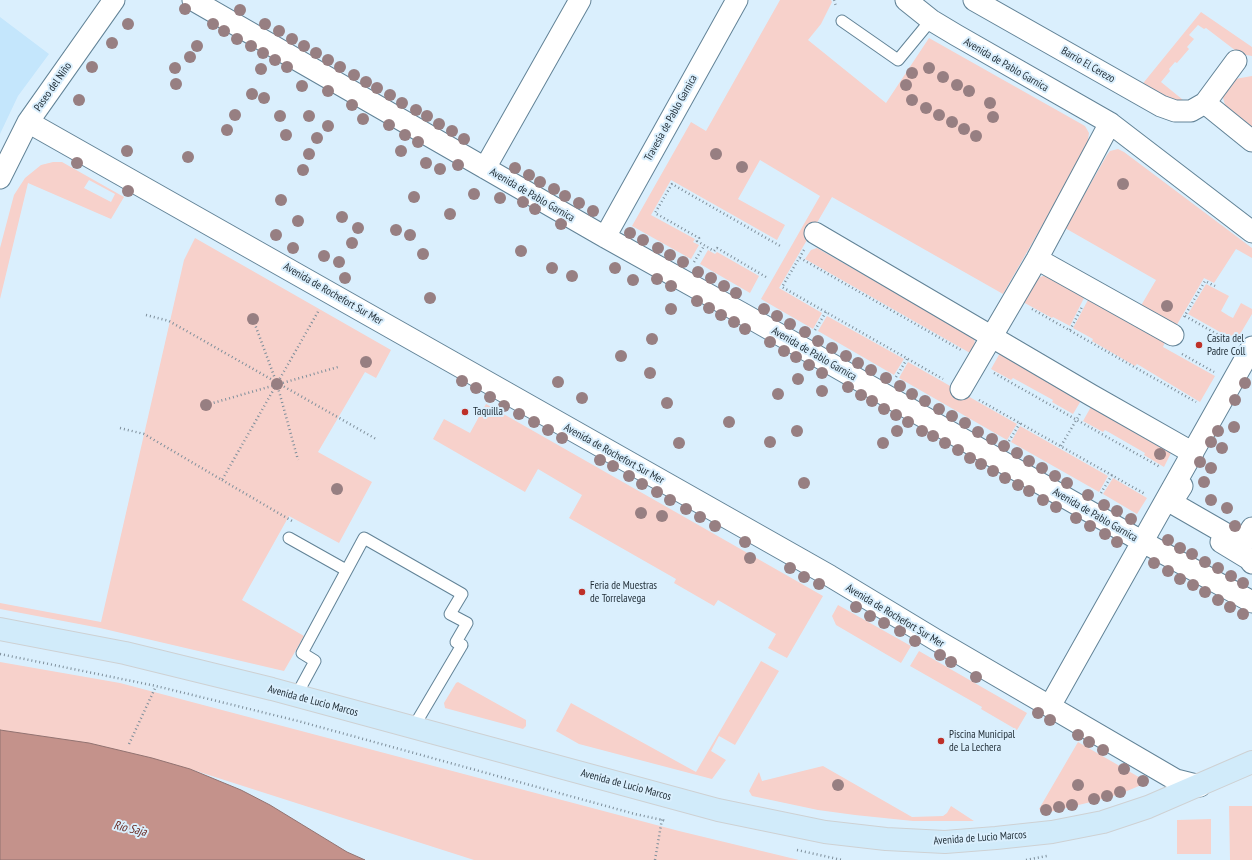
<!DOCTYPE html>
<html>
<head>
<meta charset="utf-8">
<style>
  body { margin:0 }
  canvas { display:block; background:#daeffd }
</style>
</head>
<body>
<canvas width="1252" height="860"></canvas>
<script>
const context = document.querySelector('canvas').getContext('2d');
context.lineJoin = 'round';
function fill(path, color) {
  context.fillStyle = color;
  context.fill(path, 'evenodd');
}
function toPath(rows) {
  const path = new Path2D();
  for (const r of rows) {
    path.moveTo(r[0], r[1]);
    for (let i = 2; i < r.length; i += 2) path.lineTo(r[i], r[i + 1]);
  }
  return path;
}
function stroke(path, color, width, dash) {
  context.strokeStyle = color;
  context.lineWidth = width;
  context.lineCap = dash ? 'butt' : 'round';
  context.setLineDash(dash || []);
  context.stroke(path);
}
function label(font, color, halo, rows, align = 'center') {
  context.font = font + ' "PT Sans Narrow",sans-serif';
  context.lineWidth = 4;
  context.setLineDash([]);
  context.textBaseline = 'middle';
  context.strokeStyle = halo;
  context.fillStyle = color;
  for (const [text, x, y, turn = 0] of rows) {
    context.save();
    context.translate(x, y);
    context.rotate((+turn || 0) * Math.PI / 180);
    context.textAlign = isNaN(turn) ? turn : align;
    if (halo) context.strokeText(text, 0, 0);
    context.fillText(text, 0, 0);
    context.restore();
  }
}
const built = toPath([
  [0,17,49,54,18,96,0,134]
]);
const green = toPath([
  [780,0,831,0,832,2,821,24,808,40,886,103,929,38,1085,126,1089,133,1087,147,1003,294,832,197,779,288,822,313,813,329,761,299,820,196,760,160,738,199,785,225,777,240,671,180,651,215,695,239,693,242,699,245,691,259,632,226,691,122,706,131],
  [1201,12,1252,47,1252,56,1240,54,1206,28,1204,29,1198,25,1189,35,1194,39,1187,47,1189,49,1177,63,1175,62,1169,69,1170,71,1161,82,1188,104,1140,87],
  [1252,76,1252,131,1225,105,1222,94,1235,79],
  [1118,149,1124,152,1252,248,1252,258,1236,249,1214,283,1204,278,1175,328,1139,309,1156,280,1065,228,1107,155,1110,151],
  [62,162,124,197,111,219,28,183,0,299,0,248,14,195,25,178,41,165,53,162],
  [89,180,115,194,111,202,84,188],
  [195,238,391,350,376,378,365,372,318,452,372,482,339,543,289,516,242,600,304,636,284,671,100,628,0,609,0,603,101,622,184,260],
  [817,248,974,338,975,344,970,353,805,259,811,250],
  [708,250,715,254,717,252,759,276,750,293,700,264],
  [1043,276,1047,276,1085,296,1070,326,1053,317,1052,318,1023,302,1038,278],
  [1206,284,1229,296,1221,311,1229,316,1233,318,1241,303,1252,309,1252,314,1236,341,1188,314],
  [1089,298,1165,342,1163,347,1215,376,1200,402,1137,364,1135,366,1092,341,1093,339,1073,328],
  [827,316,904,359,894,375,818,331],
  [1000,353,1082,399,1073,414,1052,402,1053,400,1013,378,1011,380,991,369],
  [908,362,1017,424,1007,440,899,378],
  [486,404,823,596,787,658,768,648,776,634,718,600,714,606,674,583,676,579,569,518,582,495,538,469,525,492,433,439,444,419,470,433],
  [1092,405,1172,451,1164,467,1144,455,1145,453,1105,430,1103,432,1083,421],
  [1020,426,1108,476,1099,492,1011,442],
  [1113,478,1147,498,1137,514,1103,494],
  [838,605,911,646,901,663,836,625,832,616],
  [919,651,1027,713,1017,730,981,709,982,707,910,666],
  [761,661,779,671,735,745,719,736,711,751,726,760,712,779,579,744,556,731,571,703,696,772],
  [0,662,120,683,679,831,799,860,474,860,190,769,0,747],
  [458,682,526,720,526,726,523,729,445,708,444,703,456,683],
  [1078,742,1144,780,1146,783,1120,794,1091,802,1045,813,1039,809],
  [823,766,912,817,943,816,947,813,951,806,974,821,913,821,855,815,818,810,752,796,749,791,759,772,762,781],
  [1229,806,1252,806,1252,860,1230,860],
  [1211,819,1211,854,1177,854,1177,820]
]);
const water = toPath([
  [0,730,89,743,152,758,190,769,241,790,270,805,347,852,365,860,0,860,0,730]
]);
const path = toPath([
  [834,0,836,6],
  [804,250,782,287,943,379],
  [800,258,961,350],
  [694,262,704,246],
  [766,277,717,248,714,251,697,241,699,238,655,213,672,184,782,247],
  [1032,309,1196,402],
  [146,315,169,321,376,439],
  [1185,316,1231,342],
  [1184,317,1205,281,1215,286],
  [253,319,277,384,298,460],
  [815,330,826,312],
  [1070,330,1082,307],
  [1182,354,1214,372],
  [994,373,1160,467],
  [896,377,907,359],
  [979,400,1145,494],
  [206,405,338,367],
  [120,428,144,434,222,480,319,310],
  [1009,441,1020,423],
  [1061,446,1081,412],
  [222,480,292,521],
  [1101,493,1112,475],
  [0,654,156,686,298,721,635,814,667,821],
  [129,744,156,686],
  [797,850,842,860],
  [655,860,662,819],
  [1026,860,1047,856]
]);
const lane = toPath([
  [842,21,898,60,931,20],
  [289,538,346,570],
  [296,696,315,661,302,653,364,538,462,594,450,614,467,623,456,642,462,645,413,728]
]);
const street = toPath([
  [193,0,605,237,745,315,1143,542,1252,602],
  [906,0,931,20,956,35,1110,123,1252,232],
  [974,0,1161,106,1175,111,1191,111,1205,103,1236,61],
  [1205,103,1252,141],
  [28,122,830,576,936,640,1176,780,1200,786],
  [485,168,580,0],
  [0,178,28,122,114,0],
  [815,233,1091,395,1193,453],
  [605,237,737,0],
  [1037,259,1173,335],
  [961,389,1037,259,1110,123],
  [1182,486,1173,500,1174,504,1240,542,1244,542,1252,528],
  [1221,542,1249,559,1252,563],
  [1050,706,1252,347]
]);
const primary = toPath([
  [0,629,125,653,272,689,718,810,825,832,886,839,945,842,996,838,1052,832,1103,822,1148,807,1252,762]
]);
const trees = [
  [185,9],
  [240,10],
  [128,24],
  [213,24],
  [265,24],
  [224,31],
  [279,31],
  [237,39],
  [292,39],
  [112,43],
  [197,46],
  [251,46],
  [304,46],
  [263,53],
  [316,53],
  [190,57],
  [275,60],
  [328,60],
  [92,67],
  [287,67],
  [340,67],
  [175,68],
  [929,68],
  [261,69],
  [912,73],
  [354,75],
  [943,77],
  [366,82],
  [176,84],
  [906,85],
  [957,85],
  [302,86],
  [377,88],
  [328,91],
  [969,91],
  [252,94],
  [390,95],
  [264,98],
  [79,100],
  [912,100],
  [402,103],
  [990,103],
  [352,105],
  [926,108],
  [416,110],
  [235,115],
  [939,115],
  [280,116],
  [309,116],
  [427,116],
  [993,117],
  [363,119],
  [952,122],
  [439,124],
  [389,125],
  [328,126],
  [964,129],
  [227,130],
  [452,131],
  [286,135],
  [405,135],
  [976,136],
  [317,138],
  [464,139],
  [418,142],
  [127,151],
  [401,151],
  [309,154],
  [716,154],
  [188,157],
  [77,163],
  [426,163],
  [458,165],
  [742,167],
  [515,168],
  [440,169],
  [303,170],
  [529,175],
  [540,182],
  [1123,184],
  [554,189],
  [128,191],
  [474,194],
  [565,196],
  [414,197],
  [500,198],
  [281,200],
  [523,202],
  [579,203],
  [535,209],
  [593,211],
  [450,214],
  [342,217],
  [298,221],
  [561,224],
  [358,228],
  [396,230],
  [630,233],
  [276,235],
  [410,235],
  [643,240],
  [352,243],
  [293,248],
  [658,248],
  [521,251],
  [423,254],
  [670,255],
  [324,256],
  [339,262],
  [683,262],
  [552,268],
  [615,268],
  [698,272],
  [572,276],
  [345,278],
  [711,278],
  [657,279],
  [633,280],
  [671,286],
  [724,286],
  [736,293],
  [430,298],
  [697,301],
  [1167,306],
  [709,308],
  [671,309],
  [764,309],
  [721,315],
  [777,316],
  [253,319],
  [734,322],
  [790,324],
  [745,329],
  [805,332],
  [652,339],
  [818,341],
  [770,342],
  [832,348],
  [784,351],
  [621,356],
  [846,356],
  [796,357],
  [366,362],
  [858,363],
  [809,365],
  [871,370],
  [650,373],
  [822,373],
  [886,378],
  [798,379],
  [462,381],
  [558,382],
  [1245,383],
  [277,384],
  [900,386],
  [848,387],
  [476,388],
  [822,391],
  [778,394],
  [912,394],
  [861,395],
  [490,397],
  [582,398],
  [1235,400],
  [872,401],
  [925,401],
  [667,403],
  [206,405],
  [504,406],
  [884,409],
  [939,409],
  [519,414],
  [896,415],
  [952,416],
  [534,422],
  [729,422],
  [908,422],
  [965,423],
  [1234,427],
  [548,430],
  [797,431],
  [897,431],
  [922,431],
  [1218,431],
  [978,432],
  [933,436],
  [562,438],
  [992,439],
  [770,442],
  [1211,442],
  [679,443],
  [883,443],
  [945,443],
  [1004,446],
  [1222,448],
  [958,450],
  [1017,453],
  [1160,454],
  [970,458],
  [600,460],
  [1029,461],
  [1200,462],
  [981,464],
  [613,466],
  [1042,468],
  [1211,468],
  [993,471],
  [629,476],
  [1055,476],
  [1005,478],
  [1204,482],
  [804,483],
  [1067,483],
  [642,484],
  [1018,485],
  [337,489],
  [1029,491],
  [657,492],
  [1088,495],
  [670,500],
  [1043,500],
  [1211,500],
  [1104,505],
  [1056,507],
  [1227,508],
  [686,509],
  [1117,511],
  [641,513],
  [662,516],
  [700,517],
  [1076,518],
  [1131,519],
  [715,526],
  [1090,526],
  [1235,526],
  [1105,534],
  [1168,540],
  [745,542],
  [1117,542],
  [1180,548],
  [1192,554],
  [750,558],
  [1205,562],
  [1154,563],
  [790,568],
  [1218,568],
  [1168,571],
  [1231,576],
  [804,577],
  [1180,579],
  [1243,583],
  [819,584],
  [1193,585],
  [1205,592],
  [1218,600],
  [856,607],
  [1230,607],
  [1243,614],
  [870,616],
  [884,623],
  [900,631],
  [915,641],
  [940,655],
  [951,662],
  [976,677],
  [1038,713],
  [1050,720],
  [1078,735],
  [1089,742],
  [1103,750],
  [1124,769],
  [1143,781],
  [838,785],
  [1078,785],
  [1120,792],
  [1107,796],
  [1094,799],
  [1072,805],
  [1059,807],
  [1046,810]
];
const markers = [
  [1199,345,4,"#be3028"],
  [465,412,4,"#be3028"],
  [582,592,4,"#be3028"],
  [941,741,4,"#be3028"]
];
const streetNames = [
  ["Avenida de Pablo Garnica",1006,65,30],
  ["Barrio El Cerezo",1088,65,30],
  ["Paseo del Niño",53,87,-55],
  ["Travesía de Pablo Garnica",671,118,-61],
  ["Avenida de Pablo Garnica",532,195,30],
  ["Avenida de Rochefort Sur Mer",333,294,30],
  ["Avenida de Pablo Garnica",814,354,30],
  ["Avenida de Rochefort Sur Mer",614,454,29],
  ["Avenida de Pablo Garnica",1095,515,30],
  ["Avenida de Rochefort Sur Mer",895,616,31],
  ["Avenida de Lucio Marcos",313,701,15],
  ["Avenida de Lucio Marcos",626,785,15],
  ["Avenida de Lucio Marcos",980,838,-4]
];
const poiNames = [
  ["Casita del",1207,339],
  ["Padre Coll",1207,352],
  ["Taquilla",473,412],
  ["Feria de Muestras",590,586],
  ["de Torrelavega",590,599],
  ["Piscina Municipal",949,735],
  ["de La Lechera",949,748]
];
const waterNames = [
  ["Río Saja",130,829,13]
];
fill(built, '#c4e6fc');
fill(green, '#f7d1cb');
fill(water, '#c4928b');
stroke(water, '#927371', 1);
stroke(lane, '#628397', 13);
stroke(street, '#628397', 23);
stroke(primary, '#ced1d3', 24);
stroke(path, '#7e8f9b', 2.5, [1, 3]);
stroke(lane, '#fff', 11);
stroke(street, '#fff', 21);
stroke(primary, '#d1ebfa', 22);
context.fillStyle = '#977f82';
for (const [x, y] of trees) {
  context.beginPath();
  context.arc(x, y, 6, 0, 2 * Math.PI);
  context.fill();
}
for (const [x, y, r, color] of markers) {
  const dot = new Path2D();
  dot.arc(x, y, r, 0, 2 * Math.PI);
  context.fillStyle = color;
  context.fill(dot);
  stroke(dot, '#daeffd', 1.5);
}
label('11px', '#1f2c35', '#daeffd', streetNames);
label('11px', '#1f2c35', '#daeffd', poiNames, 'left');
label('italic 12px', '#692b24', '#daeffd', waterNames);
</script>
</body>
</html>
